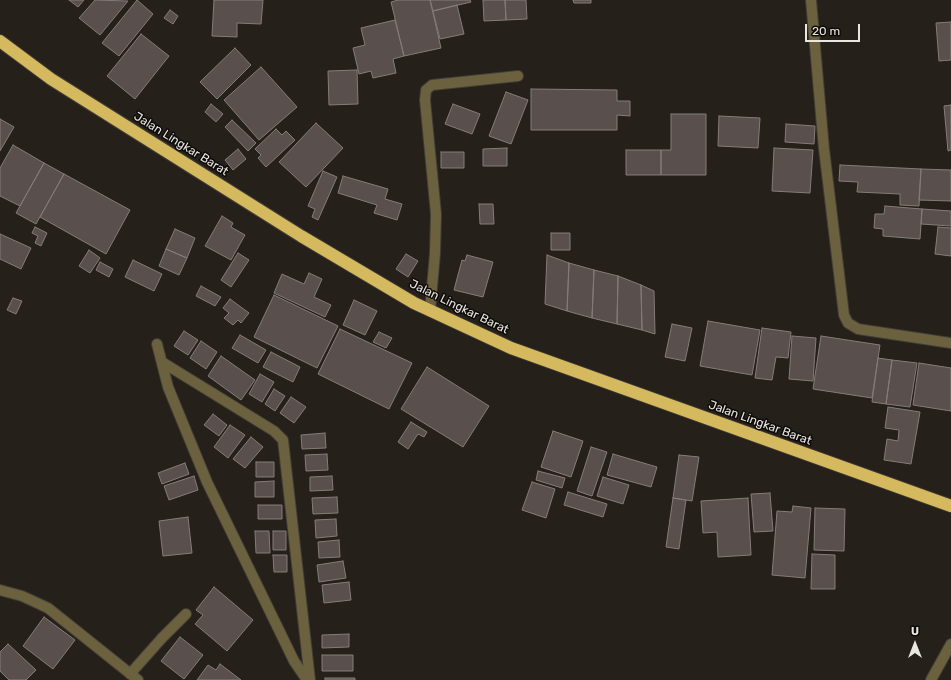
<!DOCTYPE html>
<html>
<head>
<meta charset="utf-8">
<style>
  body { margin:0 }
  #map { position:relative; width:951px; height:680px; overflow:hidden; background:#25201a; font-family:Rubik,sans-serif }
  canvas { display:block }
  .north { position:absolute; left:895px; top:624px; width:40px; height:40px; -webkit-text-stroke:3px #0d0a08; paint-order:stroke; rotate:0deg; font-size:11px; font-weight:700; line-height:16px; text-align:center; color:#eae6e2 }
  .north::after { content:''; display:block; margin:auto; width:14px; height:18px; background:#eae6e2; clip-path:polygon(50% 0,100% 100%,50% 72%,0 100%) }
  .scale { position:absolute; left:805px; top:24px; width:55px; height:18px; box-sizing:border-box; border:2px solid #eae6e2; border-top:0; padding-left:5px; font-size:12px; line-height:14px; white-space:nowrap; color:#eae6e2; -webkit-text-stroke:3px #0d0a08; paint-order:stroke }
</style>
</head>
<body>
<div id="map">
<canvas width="951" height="680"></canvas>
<div class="north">U</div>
<div class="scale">20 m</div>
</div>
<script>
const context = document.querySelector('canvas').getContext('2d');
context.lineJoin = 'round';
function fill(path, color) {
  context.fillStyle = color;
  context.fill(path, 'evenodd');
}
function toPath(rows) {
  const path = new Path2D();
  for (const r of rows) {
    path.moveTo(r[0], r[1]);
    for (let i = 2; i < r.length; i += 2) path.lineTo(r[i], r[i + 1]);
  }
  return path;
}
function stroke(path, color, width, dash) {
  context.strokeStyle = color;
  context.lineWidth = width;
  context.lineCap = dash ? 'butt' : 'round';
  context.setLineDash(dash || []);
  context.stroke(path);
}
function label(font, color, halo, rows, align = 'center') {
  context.font = font + ' Rubik,sans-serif';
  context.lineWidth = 3;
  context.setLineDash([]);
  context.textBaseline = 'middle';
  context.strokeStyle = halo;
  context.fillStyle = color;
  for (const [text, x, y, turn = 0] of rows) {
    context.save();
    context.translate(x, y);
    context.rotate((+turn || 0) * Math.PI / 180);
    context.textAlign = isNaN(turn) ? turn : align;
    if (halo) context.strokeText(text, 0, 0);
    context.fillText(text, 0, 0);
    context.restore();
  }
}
const building = toPath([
  [69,0,84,0,78,7,69,0],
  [95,0,128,1,100,35,79,18,95,0],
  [137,0,153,14,119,56,102,43,137,0],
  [214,0,263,0,261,24,237,23,237,37,212,36,214,0],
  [398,0,430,0,441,48,404,56,391,2,398,0],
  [430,0,470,0,471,2,433,11,430,0],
  [483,0,505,0,506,20,484,21,483,0],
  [505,0,526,0,527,19,506,20,505,0],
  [573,0,591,0,591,3,574,3,573,0],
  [457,5,464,34,440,39,433,11,457,5],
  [170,10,178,16,173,24,164,18,170,10],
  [395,20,404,56,393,59,396,73,373,78,371,71,359,74,353,48,365,45,361,28,395,20],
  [951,22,951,60,939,61,936,23,951,22],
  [141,34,169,56,135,99,107,76,141,34],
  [235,48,251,65,217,99,200,82,235,48],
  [261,67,297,107,259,140,224,100,261,67],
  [357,70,358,104,329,105,328,71,357,70],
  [531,89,617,90,617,101,630,101,630,116,617,115,617,130,531,130,531,89],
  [506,92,528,100,511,144,489,136,506,92],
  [211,104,223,114,216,122,205,112,211,104],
  [453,104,480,114,472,134,445,124,453,104],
  [951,105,951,150,948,151,944,106,951,105],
  [671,114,706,114,706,175,661,175,661,150,671,150,671,114],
  [719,116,760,118,758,148,718,146,719,116],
  [0,119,14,127,0,151,0,119],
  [232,120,256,143,248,151,225,127,232,120],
  [316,123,343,148,306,187,279,162,316,123],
  [786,124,815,126,814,144,785,142,786,124],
  [276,129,282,135,286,131,295,140,266,167,258,158,261,155,255,149,276,129],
  [13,145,44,163,20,206,0,196,0,168,13,145],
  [507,148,507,166,483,166,483,149,507,148],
  [774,148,813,150,810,193,772,191,774,148],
  [238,149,246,159,233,170,225,160,238,149],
  [626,150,661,150,661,175,626,175,626,150],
  [441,152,464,152,464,168,441,168,441,152],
  [44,163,64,174,36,224,16,213,44,163],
  [840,165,921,169,919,206,900,205,900,194,857,192,858,182,839,181,840,165],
  [921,169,951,170,951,201,919,200,921,169],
  [323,171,337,177,318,220,312,217,315,209,308,206,323,171],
  [64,174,130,210,106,254,40,217,64,174],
  [343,176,388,189,385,199,402,204,397,220,374,213,377,205,338,193,343,176],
  [479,204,493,204,494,224,480,224,479,204],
  [885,206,922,209,920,239,883,236,883,229,874,228,875,214,884,214,885,206],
  [922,209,951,211,951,226,921,224,922,209],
  [222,216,233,223,231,227,245,235,231,260,205,246,222,216],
  [35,227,47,233,41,246,35,243,38,236,32,233,35,227],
  [938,227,951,228,951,256,935,254,938,227],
  [175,229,195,238,187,258,166,249,175,229],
  [551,233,570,233,570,250,551,250,551,233],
  [0,234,31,248,21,269,0,259,0,234],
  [166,249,187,258,179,275,159,266,166,249],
  [89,250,100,258,90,273,79,266,89,250],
  [238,253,249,260,231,287,221,280,238,253],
  [406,254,418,261,408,277,396,269,406,254],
  [467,255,493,262,483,297,454,290,462,260,465,261,467,255],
  [547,255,569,263,567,311,545,304,547,255],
  [133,260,162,274,154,291,125,277,133,260],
  [100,262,113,269,109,277,96,270,100,262],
  [569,263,594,270,592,318,567,311,569,263],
  [594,270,618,276,617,324,592,318,594,270],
  [309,273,322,279,314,297,331,305,325,317,274,293,282,274,304,284,309,273],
  [618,276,641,285,642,330,617,324,618,276],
  [641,285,654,291,655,334,642,330,641,285],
  [201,286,221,297,215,306,196,296,201,286],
  [274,295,338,326,317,368,254,337,274,295],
  [13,298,22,301,16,314,7,310,13,298],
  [230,299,249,313,241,323,238,320,233,325,224,318,229,313,223,308,230,299],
  [354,300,377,311,365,335,343,325,354,300],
  [708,321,760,330,752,375,700,366,708,321],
  [672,324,692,328,685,361,665,357,672,324],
  [762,328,791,332,788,358,776,357,772,380,755,378,762,328],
  [340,329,412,363,389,409,318,374,340,329],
  [184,331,198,340,188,355,174,346,184,331],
  [379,332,392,338,386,348,373,342,379,332],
  [240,335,266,350,258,363,232,348,240,335],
  [792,336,816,338,813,381,789,379,792,336],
  [821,336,880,345,872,398,813,389,821,336],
  [201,341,217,352,206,369,190,358,201,341],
  [271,352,300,367,293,382,263,367,271,352],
  [221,356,255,380,241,400,208,376,221,356],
  [878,358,892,360,886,404,872,402,878,358],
  [892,360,917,363,910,407,886,404,892,360],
  [919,363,951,368,951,411,913,405,919,363],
  [427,367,489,406,463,447,401,409,427,367],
  [260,374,274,382,262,402,249,394,260,374],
  [274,389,285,396,275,411,265,404,274,389],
  [291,397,306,407,294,423,280,413,291,397],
  [888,407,920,412,911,464,884,460,887,439,898,441,899,430,885,428,888,407],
  [213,414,227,425,219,436,204,425,213,414],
  [411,422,427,432,424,437,418,434,408,449,398,442,411,422],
  [230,425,245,435,228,458,214,447,230,425],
  [553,431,583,441,571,477,541,467,553,431],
  [325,433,326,448,302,449,301,435,325,433],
  [251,437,263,447,245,468,233,459,251,437],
  [591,447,607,452,592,496,577,491,591,447],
  [327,454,328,470,306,471,305,455,327,454],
  [613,454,657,467,651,487,607,475,613,454],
  [679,455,699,457,692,501,673,498,679,455],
  [256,462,274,462,274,477,256,477,256,462],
  [185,463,189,474,162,484,158,473,185,463],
  [538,471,565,478,562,488,536,480,538,471],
  [194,476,198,490,169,500,164,486,194,476],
  [332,476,333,490,310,491,310,477,332,476],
  [603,477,629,485,623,504,597,496,603,477],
  [274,481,274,497,255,497,255,482,274,481],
  [532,482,555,489,546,518,522,510,532,482],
  [568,492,607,504,603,517,564,505,568,492],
  [770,493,773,531,754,532,751,494,770,493],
  [337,497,338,513,313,514,312,498,337,497],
  [673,498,686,500,679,549,666,547,673,498],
  [748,498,751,555,718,557,717,532,703,533,701,501,748,498],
  [258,505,282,505,282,519,258,519,258,505],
  [793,506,811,508,805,578,772,575,777,511,792,512,793,506],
  [815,508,845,509,844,551,814,550,815,508],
  [188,517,192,553,163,556,159,521,188,517],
  [336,519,337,536,316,538,315,520,336,519],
  [255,531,269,531,270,553,256,553,255,531],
  [273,531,286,531,286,550,273,550,273,531],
  [339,540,340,557,319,558,318,542,339,540],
  [812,554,835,555,835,589,811,589,812,554],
  [273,555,287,555,287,572,274,572,273,555],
  [343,561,346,578,319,582,317,565,343,561],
  [349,582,351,600,324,603,322,585,349,582],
  [214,587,253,620,227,651,195,624,203,615,196,610,214,587],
  [44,617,75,640,53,669,23,646,44,617],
  [349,634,349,647,322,648,322,635,349,634],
  [180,637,203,655,184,679,161,661,180,637],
  [8,644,36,670,26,680,9,680,0,671,0,652,8,644],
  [322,655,353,655,353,671,322,671,322,655],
  [220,664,241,680,197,680,208,665,216,670,220,664],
  [325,678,355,678,355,680,325,680,325,678]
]);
const street = toPath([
  [811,0,824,149,844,315,848,323,858,329,951,343],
  [430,311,435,253,436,214,425,100,426,90,432,85,518,76],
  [157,344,168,387,207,482,294,661,307,680],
  [162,362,274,431,283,440,310,680],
  [0,590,22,596,48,608,138,680],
  [130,674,162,638,186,614],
  [931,680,951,644]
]);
const highway = toPath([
  [0,41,51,79,301,236,414,303,511,348,951,506]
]);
const streetNames = [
  ["Jalan Lingkar Barat",181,144,32],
  ["Jalan Lingkar Barat",459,307,26],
  ["Jalan Lingkar Barat",760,423,20]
];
fill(building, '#59504d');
stroke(building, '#867b78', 1);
stroke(street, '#413c36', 12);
stroke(highway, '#413c36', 14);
stroke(street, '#6b613e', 10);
stroke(highway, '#d4b95e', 12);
label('12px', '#eae6e2', '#0d0a08', streetNames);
</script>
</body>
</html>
